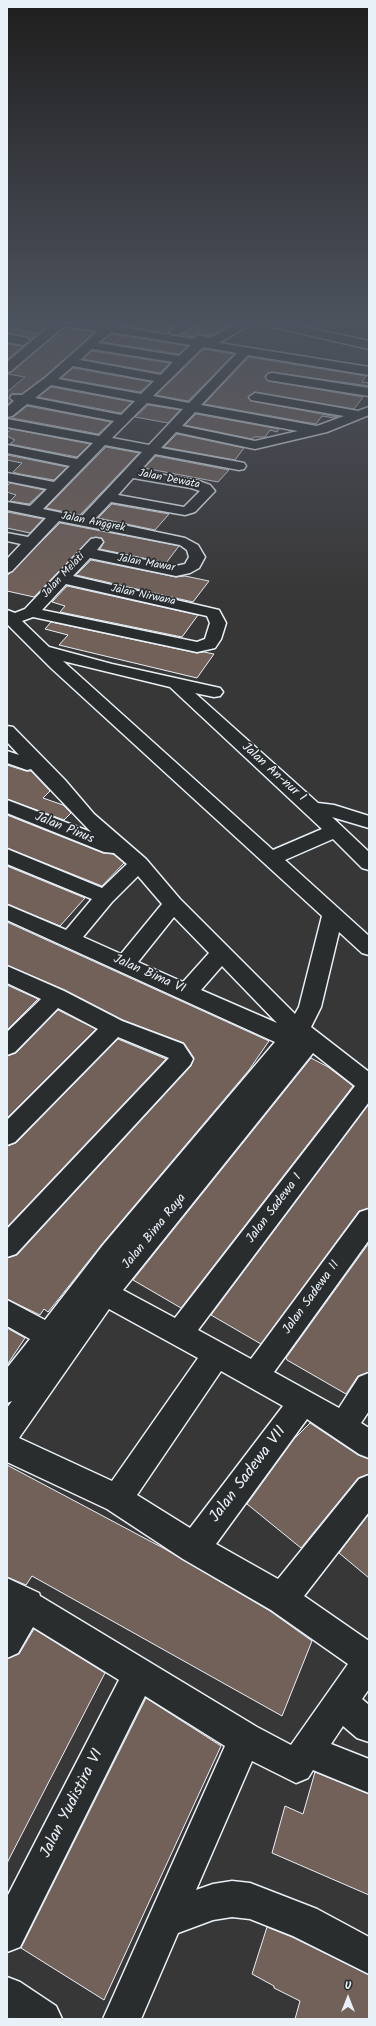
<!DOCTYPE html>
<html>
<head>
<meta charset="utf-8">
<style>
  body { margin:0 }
  #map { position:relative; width:376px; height:2026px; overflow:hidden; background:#383737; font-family:Kalam,sans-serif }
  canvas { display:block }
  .frame { position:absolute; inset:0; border:8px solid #e8f1f8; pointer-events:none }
  .north { position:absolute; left:328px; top:1978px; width:40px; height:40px; -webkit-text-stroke:3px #2a2d2e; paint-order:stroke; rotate:0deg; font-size:11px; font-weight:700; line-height:16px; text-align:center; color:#e8f1f8 }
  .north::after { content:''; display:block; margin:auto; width:14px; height:18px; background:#e8f1f8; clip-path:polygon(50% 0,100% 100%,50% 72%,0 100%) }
</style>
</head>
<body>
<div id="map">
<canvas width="376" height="2026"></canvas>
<div class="frame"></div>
<div class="north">U</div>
</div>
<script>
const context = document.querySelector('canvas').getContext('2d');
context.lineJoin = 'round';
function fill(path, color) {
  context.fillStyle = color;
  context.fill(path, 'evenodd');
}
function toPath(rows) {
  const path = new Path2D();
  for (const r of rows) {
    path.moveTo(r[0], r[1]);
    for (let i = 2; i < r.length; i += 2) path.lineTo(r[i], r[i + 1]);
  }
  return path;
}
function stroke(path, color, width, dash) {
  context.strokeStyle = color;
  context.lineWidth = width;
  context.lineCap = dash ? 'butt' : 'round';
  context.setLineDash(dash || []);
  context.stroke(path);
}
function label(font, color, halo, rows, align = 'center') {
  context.font = font + ' Kalam,sans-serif';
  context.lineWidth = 3.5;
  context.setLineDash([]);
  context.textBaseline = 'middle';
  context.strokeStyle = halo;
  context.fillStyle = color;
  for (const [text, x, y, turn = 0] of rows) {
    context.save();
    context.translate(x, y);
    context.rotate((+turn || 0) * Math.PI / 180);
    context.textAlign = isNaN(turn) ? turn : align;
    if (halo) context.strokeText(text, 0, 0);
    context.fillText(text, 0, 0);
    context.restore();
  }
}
const building = toPath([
  [122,324,178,324,169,331,169,334,121,326,122,324],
  [197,324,233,324,210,336,199,334,193,337,180,335,197,324],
  [7,328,39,333,30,340,27,337,7,333,7,328],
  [64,328,95,332,44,377,22,394,11,394,9,398,12,401,7,405,7,392,25,377,8,374,64,328],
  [111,334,188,346,179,354,101,342,111,334],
  [7,344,23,346,7,360,7,344],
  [204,349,234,354,188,401,156,395,204,349],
  [92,351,170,363,160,373,83,359,92,351],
  [249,357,366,376,362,382,369,383,369,386,272,372,265,376,268,381,363,397,354,409,255,392,248,397,251,401,338,417,334,418,322,416,316,424,204,404,249,357],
  [73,368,151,382,140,392,61,378,73,368],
  [51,387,132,402,121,413,38,397,51,387],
  [148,405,180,410,168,423,135,417,148,405],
  [27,406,111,422,98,434,12,418,27,406],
  [196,414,279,429,277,432,270,430,265,437,254,437,252,439,185,425,196,414],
  [11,429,90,444,77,457,10,444,15,440,7,436,7,433,11,429],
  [177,434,244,448,235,460,164,447,177,434],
  [106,447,139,453,80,515,46,508,106,447],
  [7,455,67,467,54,480,20,474,13,472,22,463,7,460,7,455],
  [156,456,229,470,218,482,144,468,156,456],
  [10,483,44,490,29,504,10,501,16,495,7,492,7,486,10,483],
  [112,504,169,514,155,530,98,518,112,504],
  [7,512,43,519,30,533,7,528,7,512],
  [60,523,179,546,166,563,100,549,104,542,102,538,91,538,34,597,7,591,7,576,60,523],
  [91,560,176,577,185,576,209,581,193,602,76,575,91,560],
  [67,586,198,615,182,637,60,612,65,606,52,602,67,586],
  [51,622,197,653,204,652,214,654,197,678,59,645,68,635,45,629,51,622],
  [7,765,26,771,31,771,50,791,43,798,63,805,71,813,64,820,7,799,7,765],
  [7,815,103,853,113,854,124,863,102,886,7,848,7,815],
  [7,866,85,898,60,926,7,904,7,866],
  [7,922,269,1041,249,1070,102,1244,57,1301,48,1312,44,1309,40,1315,7,1299,7,1258,17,1255,191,1066,194,1058,184,1043,123,1020,65,990,7,965,7,922],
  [7,985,38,999,7,1030,7,985],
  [58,1010,96,1029,7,1118,7,1056,16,1053,58,1010],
  [118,1039,166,1059,7,1227,7,1146,16,1143,118,1039],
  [311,1058,328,1067,353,1086,181,1308,133,1280,311,1058],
  [369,1104,369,1208,359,1211,261,1344,211,1315,369,1104],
  [369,1243,369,1372,358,1376,346,1394,287,1360,286,1358,369,1243],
  [7,1328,25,1338,7,1365,7,1328],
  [310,1423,358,1455,369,1459,369,1474,358,1478,301,1548,247,1504,294,1439,310,1423],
  [7,1465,165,1549,270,1611,312,1641,282,1716,32,1576,26,1585,7,1577,7,1465],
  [369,1514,369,1578,339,1553,369,1514],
  [34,1629,105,1673,7,1863,7,1659,19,1654,34,1629],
  [146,1698,221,1746,104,2000,21,1948,146,1698],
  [315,1772,369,1794,369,1895,272,1853,285,1806,303,1814,315,1772],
  [267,1927,292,1937,369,1975,369,2019,295,2019,300,2001,274,1988,274,1986,252,1974,267,1927]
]);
const minor = toPath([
  [52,324,108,325,193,339,199,335,210,338,236,324,251,324,219,343,369,367,369,375,248,355,201,405,317,426,344,416,251,400,249,397,255,393,358,411,369,407,369,415,327,432,255,449,176,432,161,448,239,462,244,463,246,466,244,469,239,470,155,454,140,471,199,481,210,485,215,491,195,512,185,515,111,502,95,519,185,538,198,545,205,557,199,568,190,573,176,576,90,558,73,576,219,610,226,623,221,639,215,648,197,652,33,617,22,621,49,647,112,664,220,688,223,692,220,696,214,697,195,693,318,803,334,805,369,816,369,828,332,817,369,852,369,870,362,868,333,839,285,860,369,936,369,955,362,953,339,932,321,1007,311,1027,369,1072,369,1102,198,1330,251,1359,360,1212,369,1209,369,1240,274,1372,339,1408,359,1377,369,1373,369,1411,361,1423,369,1428,369,1458,359,1454,307,1419,216,1544,278,1579,359,1479,369,1475,369,1512,304,1596,369,1641,369,1689,362,1699,369,1705,369,1742,357,1738,343,1726,331,1744,369,1759,369,1793,313,1770,308,1778,296,1783,252,1761,196,1890,213,1884,232,1881,250,1883,317,1909,369,1937,369,1974,293,1936,250,1919,232,1917,213,1920,178,1933,141,2019,103,2019,225,1746,145,1696,20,1947,7,1952,7,1897,119,1680,33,1627,18,1653,7,1658,7,1578,39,1593,40,1596,257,1727,291,1745,348,1664,271,1610,183,1559,107,1509,7,1462,7,1408,12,1401,7,1403,7,1368,30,1339,7,1326,7,1300,45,1320,103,1245,275,1042,7,920,7,905,66,930,92,899,7,864,7,849,102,888,127,864,114,853,104,852,7,813,7,800,91,832,31,769,27,770,7,763,7,751,19,755,7,742,7,726,13,727,65,780,94,814,146,859,180,899,295,1014,299,1007,322,916,51,668,7,624,7,610,15,613,25,609,91,539,96,538,101,539,103,542,97,550,176,566,185,564,189,557,187,550,180,545,59,521,12,571,7,573,7,559,21,544,7,541,7,533,28,537,46,518,7,510,7,502,30,506,47,489,7,481,7,473,54,482,70,466,7,453,7,445,77,459,93,443,7,427,7,419,99,436,114,421,27,404,12,416,7,417,7,407,14,401,10,398,12,395,22,395,45,378,98,331,64,326,11,371,7,372,7,362,52,324],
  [111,332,191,345,179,356,98,343,111,332],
  [203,347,237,353,189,403,153,396,203,347],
  [92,349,173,362,161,375,80,360,92,349],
  [73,366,154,381,141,394,58,379,73,366],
  [51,385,135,401,121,415,35,398,51,385],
  [147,403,183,409,149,445,112,438,147,403],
  [195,412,298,431,255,441,182,426,195,412],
  [105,445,142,452,81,517,43,509,105,445],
  [133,478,191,488,200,491,184,507,118,495,133,478],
  [66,584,207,616,210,623,205,639,197,642,42,610,66,584],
  [63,661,170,687,322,829,273,850,63,661],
  [138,876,162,904,121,954,83,937,112,902,138,876],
  [174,917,209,953,183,982,138,962,174,917],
  [222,966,277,1023,201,990,222,966],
  [313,1053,355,1086,175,1318,123,1290,313,1053],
  [109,1309,198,1358,112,1481,19,1438,109,1309],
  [221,1371,283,1406,190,1528,137,1495,221,1371],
  [181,324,196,324,180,334,172,334,170,332,172,330,181,324],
  [267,324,290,324,369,341,369,349,273,327,267,324],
  [7,334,27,338,29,341,23,345,7,342,7,334],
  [272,373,369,388,369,396,268,380,266,377,268,374,272,373],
  [7,966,64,991,122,1021,183,1044,193,1059,190,1065,16,1254,7,1257,7,1229,169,1058,118,1037,15,1142,7,1145,7,1120,98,1029,58,1008,15,1052,7,1055,7,1032,41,999,7,983,7,966],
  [7,1977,20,1982,56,2006,62,2019,10,2019,7,2017,7,1977]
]);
const farStreetnames = [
  ["Jalan Dewata",169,480,11],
  ["Jalan Anggrek",93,523,11],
  ["Jalan Mawar",146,564,10],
  ["Jalan Melati",64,576,-47],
  ["Jalan Nirwana",143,596,12]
];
const streetNames = [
  ["Jalan An-nur I",273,773,42],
  ["Jalan Pinus",64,829,22],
  ["Jalan Bima VI",149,975,24],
  ["Jalan Sadewa I",275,1209,-53],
  ["Jalan Bima Raya",155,1232,-51],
  ["Jalan Sadewa II",312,1298,-54]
];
const nearStreetnames = [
  ["Jalan Sadewa VII",249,1475,-53],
  ["Jalan Yudistira VI",73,1804,-63]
];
fill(building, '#726159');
stroke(building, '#e8f1f8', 1);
stroke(minor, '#e8f1f8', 3);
fill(minor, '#2a2d2e');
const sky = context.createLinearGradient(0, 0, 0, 608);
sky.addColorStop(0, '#1f1e1e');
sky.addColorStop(0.53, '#4d535e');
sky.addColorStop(1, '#4d535e00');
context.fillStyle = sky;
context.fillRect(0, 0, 376, 608);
label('11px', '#e8f1f8', '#2a2d2e', farStreetnames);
label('13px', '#e8f1f8', '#2a2d2e', streetNames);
label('16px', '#e8f1f8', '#2a2d2e', nearStreetnames);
</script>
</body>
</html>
